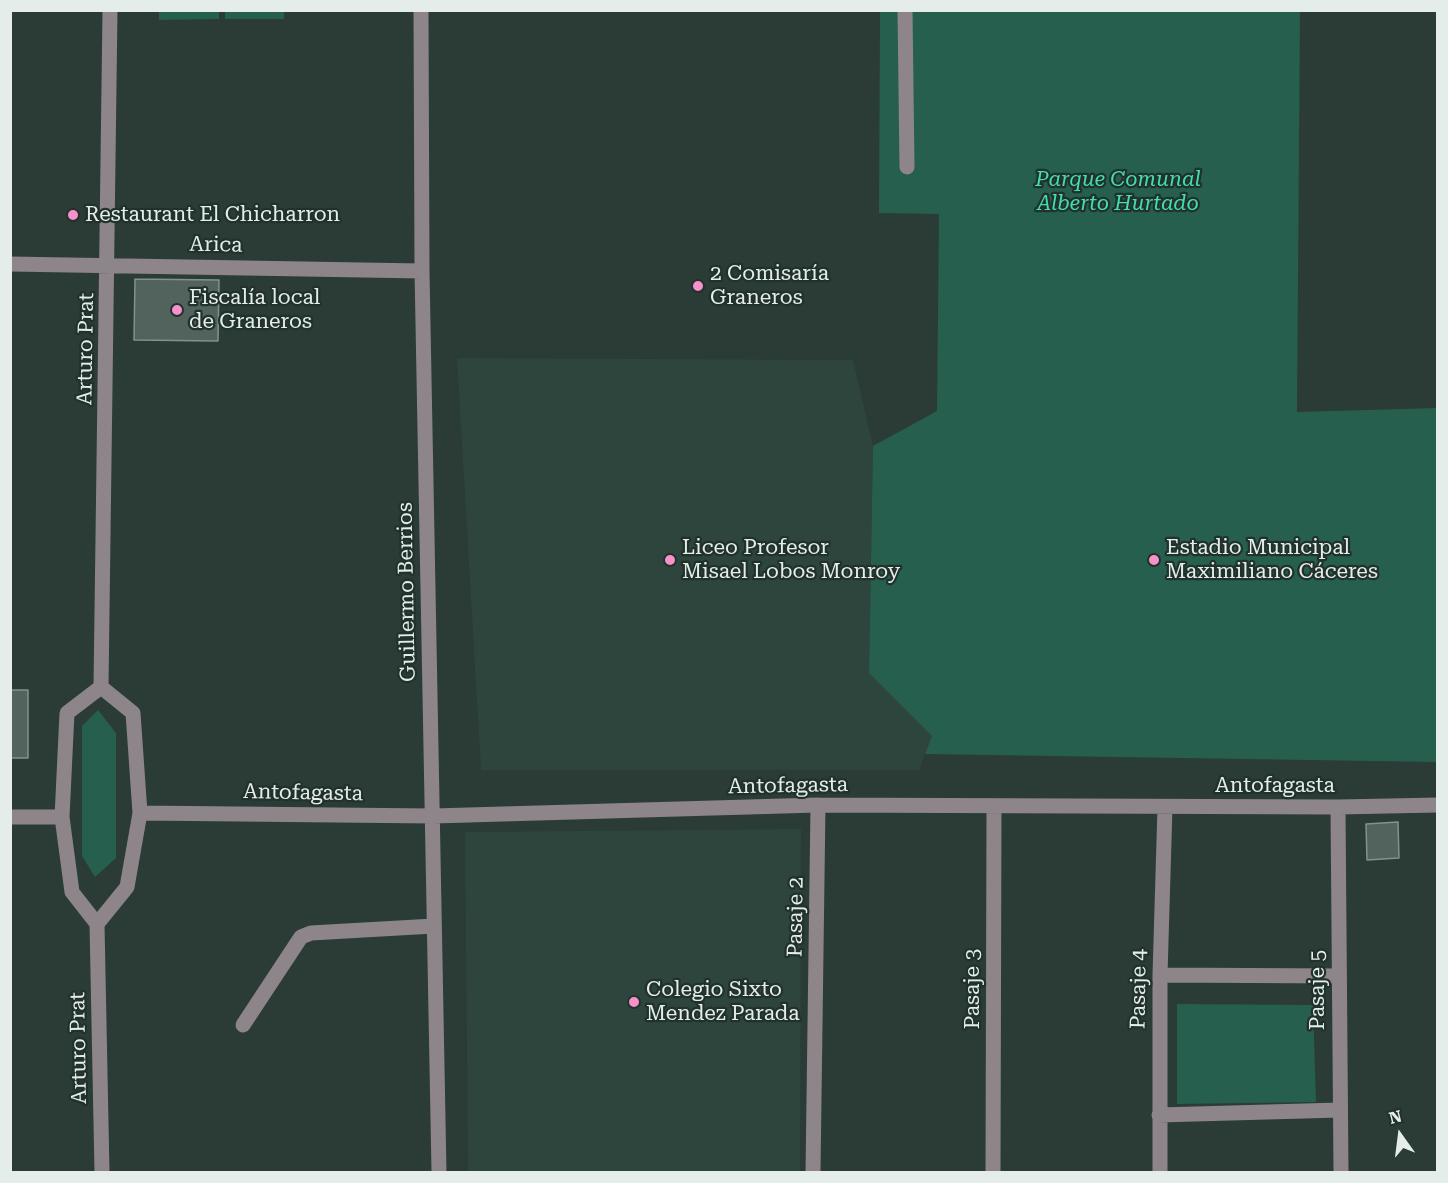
<!DOCTYPE html>
<html>
<head>
<meta charset="utf-8">
<style>
  body { margin:0 }
  #map { position:relative; width:1448px; height:1183px; overflow:hidden; background:#2b3b35; font-family:"Roboto Serif",serif }
  canvas { display:block }
  .frame { position:absolute; inset:0; border:12px solid #e4edea; pointer-events:none }
  .north { position:absolute; left:1370px; top:1105px; width:60px; height:60px; -webkit-text-stroke:4px #21312b; paint-order:stroke; rotate:346deg; font-size:16px; font-weight:700; line-height:24px; text-align:center; color:#e4edea }
  .north::after { content:''; display:block; margin:auto; width:21px; height:27px; background:#e4edea; clip-path:polygon(50% 0,100% 100%,50% 72%,0 100%) }
</style>
</head>
<body>
<div id="map">
<canvas width="1448" height="1183"></canvas>
<div class="frame"></div>
<div class="north">N</div>
</div>
<script>
const context = document.querySelector('canvas').getContext('2d');
context.lineJoin = 'round';
function fill(path, color) {
  context.fillStyle = color;
  context.fill(path, 'evenodd');
}
function toPath(rows) {
  const path = new Path2D();
  for (const r of rows) {
    path.moveTo(r[0], r[1]);
    for (let i = 2; i < r.length; i += 2) path.lineTo(r[i], r[i + 1]);
  }
  return path;
}
function stroke(path, color, width, dash) {
  context.strokeStyle = color;
  context.lineWidth = width;
  context.lineCap = dash ? 'butt' : 'round';
  context.setLineDash(dash || []);
  context.stroke(path);
}
function label(font, color, halo, rows, align = 'center') {
  context.font = font + ' "Roboto Serif",serif';
  context.lineWidth = 4.5;
  context.setLineDash([]);
  context.textBaseline = 'middle';
  context.strokeStyle = halo;
  context.fillStyle = color;
  for (const [text, x, y, turn = 0] of rows) {
    context.save();
    context.translate(x, y);
    context.rotate((+turn || 0) * Math.PI / 180);
    context.textAlign = isNaN(turn) ? turn : align;
    if (halo) context.strokeText(text, 0, 0);
    context.fillText(text, 0, 0);
    context.restore();
  }
}
const built = toPath([
  [457,358,853,360,873,446,869,673,932,736,919,770,481,770],
  [801,829,800,1172,468,1172,465,832]
]);
const green = toPath([
  [159,11,219,11,219,19,159,20],
  [225,11,284,11,284,19,225,19],
  [880,11,1300,11,1297,412,1437,408,1437,762,925,754,932,736,869,673,873,446,937,411,939,214,879,213],
  [98,710,116,733,116,858,95,877,82,856,82,726],
  [1177,1004,1313,1005,1316,1102,1177,1104]
]);
const building = toPath([
  [135,279,219,280,218,341,134,340,135,279],
  [10,690,28,690,28,758,10,758,10,690],
  [1398,822,1399,858,1367,860,1366,824,1398,822]
]);
const minor = toPath([
  [421,10,422,271,439,1172],
  [905,10,907,167],
  [10,264,422,271],
  [101,687,110,10],
  [101,687,67,713,62,817,72,892,97,924,102,1172],
  [1338,807,1341,1172],
  [140,813,433,816,818,805,1338,807,1438,805],
  [10,817,62,817],
  [97,924,127,887,140,813,133,713,101,687],
  [1160,975,1338,976],
  [243,1025,301,937,311,933,434,926],
  [1159,1115,1340,1110],
  [813,1172,818,805],
  [993,1172,994,806],
  [1160,1172,1160,975,1165,807]
]);
const markers = [
  [73,215,6,"#f890cb"],
  [698,286,6,"#f890cb"],
  [177,310,6,"#f890cb"],
  [670,560,6,"#f890cb"],
  [1154,560,6,"#f890cb"],
  [634,1002,6,"#f890cb"]
];
const parkNames = [
  ["Parque Comunal",1118,180],
  ["Alberto Hurtado",1118,204]
];
const poiNames = [
  ["Restaurant El Chicharron",85,215],
  ["2 Comisaría",710,274],
  ["Graneros",710,298],
  ["Fiscalía local",189,298],
  ["de Graneros",189,322],
  ["Liceo Profesor",682,548],
  ["Misael Lobos Monroy",682,572],
  ["Estadio Municipal",1166,548],
  ["Maximiliano Cáceres",1166,572],
  ["Colegio Sixto",646,990],
  ["Mendez Parada",646,1014]
];
const streetNames = [
  ["Arica",216,245,1],
  ["Arturo Prat",86,349,-89],
  ["Guillermo Berrios",407,592,-91],
  ["Antofagasta",788,786,-1],
  ["Antofagasta",1275,786],
  ["Antofagasta",303,793,1],
  ["Pasaje 2",796,917,-89],
  ["Pasaje 3",973,989,-90],
  ["Pasaje 4",1139,989,-89],
  ["Pasaje 5",1318,990,-90],
  ["Arturo Prat",79,1048,-91]
];
fill(built, '#2d453c');
fill(green, '#265f4d');
fill(building, '#52635d');
stroke(building, '#82938c', 1.5);
stroke(minor, '#8d8589', 15);
for (const [x, y, r, color] of markers) {
  const dot = new Path2D();
  dot.arc(x, y, r, 0, 2 * Math.PI);
  context.fillStyle = color;
  context.fill(dot);
  stroke(dot, '#21312b', 2);
}
label('italic 21px', '#43ddb2', '#21312b', parkNames);
label('21px', '#e4edea', '#21312b', poiNames, 'left');
label('21px', '#e4edea', '#21312b', streetNames);
</script>
</body>
</html>
